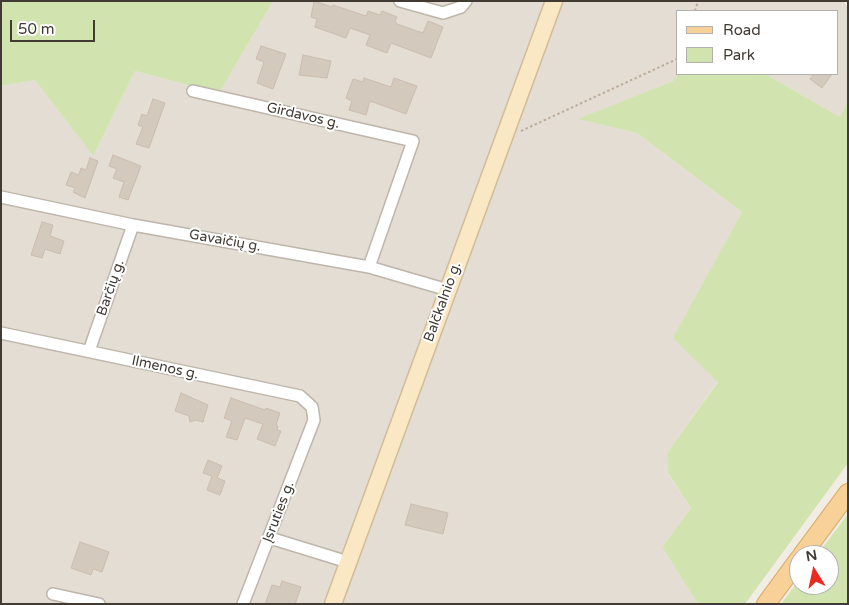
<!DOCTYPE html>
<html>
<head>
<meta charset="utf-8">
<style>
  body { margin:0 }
  #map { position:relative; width:849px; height:605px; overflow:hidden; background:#f1ece4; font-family:"Varela Round",sans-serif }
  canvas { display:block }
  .frame { position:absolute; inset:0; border:2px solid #423b34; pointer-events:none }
  .legend { position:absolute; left:676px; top:10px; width:162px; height:65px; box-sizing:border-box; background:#fff; border:1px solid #b3b1ae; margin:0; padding:6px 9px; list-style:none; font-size:15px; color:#423b34 }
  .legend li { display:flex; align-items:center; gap:10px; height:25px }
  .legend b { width:25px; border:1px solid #b3b1ae }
  .north { position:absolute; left:789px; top:545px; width:50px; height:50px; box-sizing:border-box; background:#fff; border:1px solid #b3b1ae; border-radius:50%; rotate:350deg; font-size:14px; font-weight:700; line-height:20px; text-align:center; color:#423b34 }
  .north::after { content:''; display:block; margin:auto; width:18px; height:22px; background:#eb2a21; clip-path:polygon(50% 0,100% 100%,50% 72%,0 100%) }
  .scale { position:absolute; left:10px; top:20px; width:85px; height:22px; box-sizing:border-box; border:2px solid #423b34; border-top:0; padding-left:6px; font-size:15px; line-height:18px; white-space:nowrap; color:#423b34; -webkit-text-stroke:4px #fff; paint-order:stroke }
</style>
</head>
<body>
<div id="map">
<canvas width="849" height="605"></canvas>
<div class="frame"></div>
<ul class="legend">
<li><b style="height:6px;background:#f7d197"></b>Road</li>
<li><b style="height:14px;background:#d1e3af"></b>Park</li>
</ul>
<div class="north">N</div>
<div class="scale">50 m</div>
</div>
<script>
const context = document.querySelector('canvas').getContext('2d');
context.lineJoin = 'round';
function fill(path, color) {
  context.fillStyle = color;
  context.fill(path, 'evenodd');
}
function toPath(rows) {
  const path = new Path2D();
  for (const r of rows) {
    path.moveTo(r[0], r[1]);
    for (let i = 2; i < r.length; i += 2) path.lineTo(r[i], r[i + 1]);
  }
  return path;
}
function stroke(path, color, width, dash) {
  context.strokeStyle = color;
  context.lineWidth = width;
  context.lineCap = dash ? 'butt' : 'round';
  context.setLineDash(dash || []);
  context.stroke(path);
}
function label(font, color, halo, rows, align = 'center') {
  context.font = font + ' "Varela Round",sans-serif';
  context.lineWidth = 4;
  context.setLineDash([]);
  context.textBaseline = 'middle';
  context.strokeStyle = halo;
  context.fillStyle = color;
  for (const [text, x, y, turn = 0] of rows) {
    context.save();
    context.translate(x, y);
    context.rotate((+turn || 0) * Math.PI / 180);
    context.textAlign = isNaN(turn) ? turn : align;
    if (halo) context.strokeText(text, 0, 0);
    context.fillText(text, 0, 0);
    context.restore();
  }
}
const residential = toPath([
  [273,1,843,1,848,8,848,100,840,117,765,74,838,74,838,11,678,11,678,74,673,81,579,119,637,133,742,212,674,338,718,381,667,453,668,474,691,508,662,547,698,604,1,604,1,86,35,80,93,156,135,71,219,93]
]);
const green = toPath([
  [1,1,273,1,219,93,135,71,93,156,35,80,1,86],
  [678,74,765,74,840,117,848,100,848,463,745,604,698,604,662,547,691,508,668,473,667,453,718,382,673,338,742,212,637,133,578,119,673,81],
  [848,514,848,604,781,604,799,580,799,585,829,585,829,555,817,555]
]);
const building = toPath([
  [314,1,332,7,333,5,366,16,368,11,380,15,382,11,397,17,395,21,397,24,423,33,428,21,443,27,431,58,391,43,387,53,366,45,370,35,350,28,346,38,315,27,317,19,311,17,314,1],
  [261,46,286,54,273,89,257,83,264,62,256,59,261,46],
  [303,55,331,61,327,78,299,75,303,55],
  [814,74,832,74,822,88,810,79,814,74],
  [364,78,391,87,394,78,417,86,406,114,370,101,366,115,349,110,352,101,346,98,353,79,363,82,364,78],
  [153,99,165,103,149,148,136,144,143,127,138,125,142,114,147,116,153,99],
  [113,155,141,166,128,200,119,197,124,182,113,178,117,169,109,166,113,155],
  [90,158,98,161,85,198,73,192,75,188,66,185,71,172,79,175,81,168,86,170,90,158],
  [42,222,53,225,50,236,64,241,60,254,45,249,42,258,31,255,42,222],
  [181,393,208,405,203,422,196,420,190,422,189,416,175,411,181,393],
  [231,398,265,410,266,408,280,413,276,425,278,426,277,430,281,431,275,446,257,439,263,424,245,418,237,440,226,437,232,421,224,418,231,398],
  [208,460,222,466,217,478,225,481,220,495,207,490,212,476,203,473,208,460],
  [411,504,448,513,443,534,405,525,411,504],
  [80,542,109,552,102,572,93,569,91,575,71,568,80,542],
  [282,581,301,587,295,604,265,604,272,585,280,587,282,581]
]);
const path = toPath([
  [695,11,698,1],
  [521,131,677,59,678,56]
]);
const street = toPath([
  [400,1,443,13,461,7,466,1],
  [193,91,413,141,369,267],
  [1,197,133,225,369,267,448,290],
  [1,333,300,396,312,407,314,420,243,604],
  [89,351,133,225],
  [270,538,348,562],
  [53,594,99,604]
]);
const secondary = toPath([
  [333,604,554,1]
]);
const primary = toPath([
  [802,555,848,493],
  [766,604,799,559]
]);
const streetNames = [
  ["Girdavos g.",303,116,13],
  ["Gavaičių g.",225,241,10],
  ["Barčių g.",111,288,-71],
  ["Balčkalnio g.",443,302,-70],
  ["Ilmenos g.",165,368,12],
  ["Įsruties g.",279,512,-69]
];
fill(residential, '#e4ddd3');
fill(green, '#d1e3af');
fill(building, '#d4c9bd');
stroke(building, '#ccbdae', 1);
stroke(street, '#beb5ab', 14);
stroke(secondary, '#d1bc99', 19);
stroke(primary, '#daac68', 20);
stroke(path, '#bcac9a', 2, [2.5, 2.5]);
stroke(street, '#fff', 11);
stroke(secondary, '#fae8c4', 16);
stroke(primary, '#f7d197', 18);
label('14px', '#423b34', '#fff', streetNames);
</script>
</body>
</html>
